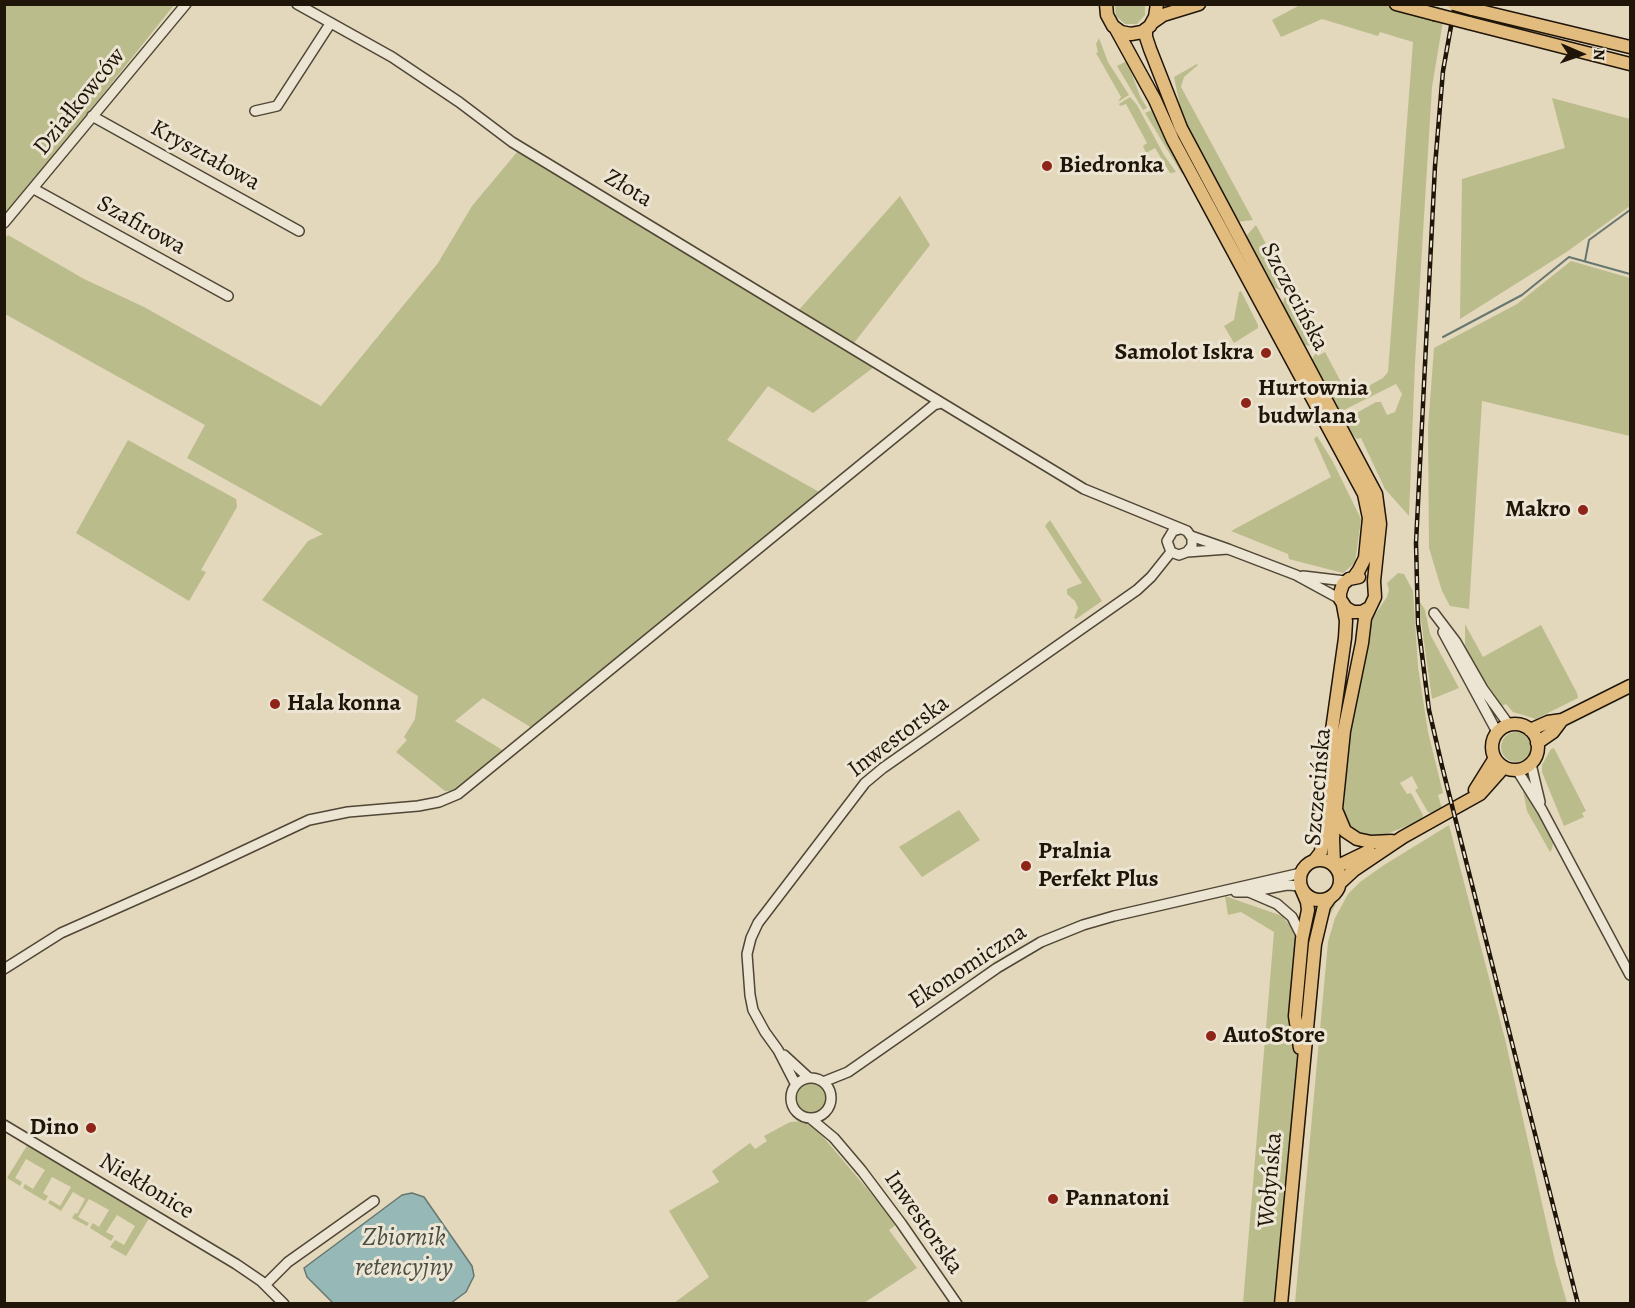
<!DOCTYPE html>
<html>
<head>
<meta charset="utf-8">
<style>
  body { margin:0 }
  #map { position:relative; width:1635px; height:1308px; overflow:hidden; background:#e3d7bc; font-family:Alegreya,serif }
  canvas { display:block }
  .frame { position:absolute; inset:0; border:6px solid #1f1508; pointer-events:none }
  .north { position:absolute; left:1551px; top:24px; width:60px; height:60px; -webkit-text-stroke:4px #ede5d3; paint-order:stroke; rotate:92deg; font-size:16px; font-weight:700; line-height:24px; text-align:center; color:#1f1508 }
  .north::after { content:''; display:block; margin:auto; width:21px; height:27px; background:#1f1508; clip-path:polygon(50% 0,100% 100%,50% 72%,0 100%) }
</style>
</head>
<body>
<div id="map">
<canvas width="1635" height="1308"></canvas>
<div class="frame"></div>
<div class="north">N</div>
</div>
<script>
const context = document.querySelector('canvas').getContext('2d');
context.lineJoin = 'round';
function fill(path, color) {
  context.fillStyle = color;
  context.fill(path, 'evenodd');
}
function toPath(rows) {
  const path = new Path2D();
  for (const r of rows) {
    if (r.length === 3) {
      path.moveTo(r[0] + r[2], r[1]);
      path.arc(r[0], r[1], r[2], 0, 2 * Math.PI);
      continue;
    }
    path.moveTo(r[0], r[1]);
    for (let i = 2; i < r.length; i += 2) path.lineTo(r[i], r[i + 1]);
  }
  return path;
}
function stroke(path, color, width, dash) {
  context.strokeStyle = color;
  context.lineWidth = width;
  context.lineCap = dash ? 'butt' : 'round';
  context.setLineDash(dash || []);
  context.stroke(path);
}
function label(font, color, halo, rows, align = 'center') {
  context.font = font + ' Alegreya,serif';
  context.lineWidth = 6;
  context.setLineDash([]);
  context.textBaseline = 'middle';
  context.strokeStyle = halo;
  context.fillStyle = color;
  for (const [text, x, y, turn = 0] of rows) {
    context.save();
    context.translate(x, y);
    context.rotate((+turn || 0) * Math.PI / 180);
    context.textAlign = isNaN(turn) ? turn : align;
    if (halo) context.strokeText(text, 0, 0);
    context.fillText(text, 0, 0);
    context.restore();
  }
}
const green = toPath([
  [1426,4,1445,9,1432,87,1415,363,1409,516,1385,489,1361,438,1357,439,1347,427,1346,419,1376,402,1381,402,1387,415,1395,412,1402,394,1396,384,1340,412,1312,364,1313,357,1316,353,1318,356,1325,352,1349,397,1383,378,1388,372,1413,42,1380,32,1378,36,1322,19,1281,37,1272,20,1300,5],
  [5,5,174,5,5,217],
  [1115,5,1145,5,1145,15,1137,24,1125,24,1116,16],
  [1099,38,1108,62,1129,95,1118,102,1121,97,1096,53,1098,52,1096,44],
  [1127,61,1140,96,1147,108,1143,110,1117,66],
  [1197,64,1198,65,1184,77,1181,87,1253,220,1237,222,1184,125,1174,77],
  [1130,97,1137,105,1164,155,1176,172,1170,173,1155,148,1146,153,1143,146,1147,143,1126,104,1120,106,1119,104],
  [1552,98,1630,119,1630,206,1568,251,1460,319,1462,179,1565,148],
  [1152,110,1185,168,1182,174,1145,113],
  [523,145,797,312,900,196,930,245,854,343,851,351,874,367,813,413,768,386,727,440,821,493,673,611,532,728,483,698,455,721,504,751,455,791,445,791,396,752,407,740,404,737,415,719,418,696,262,600,308,541,323,534,187,458,205,425,5,314,4,239,8,235,84,279,144,307,321,406,438,263,472,206],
  [1256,225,1288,286,1280,290,1271,286,1245,240,1247,235],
  [1571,261,1630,278,1630,436,1482,401,1469,609,1450,606,1442,591,1429,548,1428,428,1434,348,1517,304],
  [1241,291,1258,325,1258,328,1234,343,1224,326,1234,320,1239,292],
  [1292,293,1320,342,1310,346,1302,344,1282,307,1284,298],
  [1317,436,1332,460,1361,519,1355,563,1343,573,1289,559,1288,554,1231,531,1331,477,1314,439],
  [128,440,236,499,237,507,201,570,206,572,189,601,76,533],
  [1050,520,1102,601,1076,619,1074,618,1078,608,1075,601,1067,594,1067,589,1082,583,1045,526],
  [1398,573,1404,574,1413,591,1418,667,1428,732,1443,793,1438,795,1442,809,1434,814,1428,812,1415,790,1418,788,1412,776,1400,783,1407,794,1411,793,1423,815,1422,820,1379,837,1358,836,1343,819,1347,768,1346,742,1363,671,1370,622,1387,597,1389,590,1387,583],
  [1418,599,1425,610,1430,634,1459,688,1432,699],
  [1465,624,1483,657,1541,625,1577,693,1578,698,1536,719,1513,712,1506,704,1502,706,1465,651],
  [1516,747,15],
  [1554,748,1586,811,1582,813,1584,817,1564,826,1542,772,1542,765,1551,749],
  [1525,787,1553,843,1552,849,1550,852,1527,811,1523,791],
  [959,810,980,840,922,877,899,847],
  [1452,814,1453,817,1379,860,1358,875,1340,895,1328,919,1321,952,1289,1303,1285,1304,1320,933,1332,902,1337,893,1359,869],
  [1449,825,1505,1039,1555,1261,1567,1303,1295,1303,1328,942,1335,918,1348,894,1360,882,1384,865],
  [1225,896,1282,916,1298,936,1299,1057,1275,1303,1243,1303,1274,932,1241,912,1228,915],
  [812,1098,15],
  [802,1121,813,1125,897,1224,889,1230,917,1268,864,1303,674,1303,709,1277,669,1211,719,1182,712,1171,750,1143,755,1149,767,1141,764,1136,790,1122],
  [28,1144,150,1217,126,1256,110,1247,115,1240,124,1245,135,1226,117,1215,106,1232,114,1236,111,1241,90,1228,93,1223,99,1227,109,1210,89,1199,78,1217,89,1223,87,1226,72,1218,75,1213,77,1214,85,1199,73,1192,61,1211,48,1203,50,1200,60,1206,71,1187,52,1177,43,1193,48,1196,45,1201,23,1188,25,1184,33,1189,45,1170,26,1159,15,1178,22,1182,20,1186,7,1178]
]);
const water = toPath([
  [412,1193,424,1197,472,1266,474,1276,466,1292,451,1303,333,1303,307,1277,304,1268,402,1195,412,1193]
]);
const stream = toPath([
  [1585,261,1589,240,1630,210],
  [1443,337,1522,295,1569,257,1630,274]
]);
const minor = toPath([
  [297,4,392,57,459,102,512,142,942,403],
  [255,111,277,106,330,24],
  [92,116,299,231],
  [34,189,228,296],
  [4,223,186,4],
  [1228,549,1296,575,1340,599],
  [1187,552,1228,549,1191,536],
  [1303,576,1345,581],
  [1434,613,1456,642,1483,689,1509,725],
  [1443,632,1497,732],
  [1531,764,1540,802],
  [1517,770,1542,810,1630,975],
  [1236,892,1249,892,1287,885,1301,886],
  [1249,892,1277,904,1292,917,1302,937],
  [4,969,61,933,194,874,309,820,348,812,418,806,439,802,458,794,934,405,942,403,1084,489,1187,531,1192,538,1192,546,1187,552,1179,555,1171,552,1167,541,1173,531,1180,529],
  [784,1055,809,1078],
  [811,1098,20],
  [823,1082,848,1072,997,968,1041,942,1083,925,1114,916,1301,873],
  [796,1085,778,1050,765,1032,753,1010,750,995,747,954,751,938,758,923,865,783,883,768,1137,590,1151,577,1171,552],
  [810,1118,834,1138,862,1171,901,1223,957,1304],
  [4,1125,236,1264,261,1281,284,1304],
  [265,1285,288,1262,374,1201]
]);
const major = toPath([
  [1106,4,1107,15,1113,26,1121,32,1131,34,1142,32,1150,26,1155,17,1157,4],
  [1396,4,1434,14],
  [1472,9,1630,47],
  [1153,22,1163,15,1199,4],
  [1469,23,1630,64],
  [1116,29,1155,100,1173,140,1364,494,1369,518,1365,558,1359,570,1354,577],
  [1146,29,1146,37,1150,49,1181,128,1376,494,1380,524,1374,581,1375,597,1365,618,1362,643,1344,731,1333,838,1334,865],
  [1359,577,1349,579,1343,584,1340,593,1340,599,1346,608,1353,612,1362,612,1369,608],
  [1515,747,23],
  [1530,730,1548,722,1562,720,1630,686],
  [1537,743,1553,732,1562,720],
  [1475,790,1495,758],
  [1337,812,1345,831,1357,839,1371,842,1392,841],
  [1320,880,20],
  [1314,861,1321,852,1332,730,1345,638,1346,621,1343,605],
  [1336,867,1369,851],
  [1341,882,1354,870,1403,837,1480,794,1504,767],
  [1300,1048,1295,1016,1302,939,1308,910,1307,902,1301,888],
  [1281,1304,1315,944,1324,906,1329,899]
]);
const rail = toPath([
  [1455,4,1443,71,1435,166,1416,543,1418,623,1429,710,1442,766,1578,1304]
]);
const majorBridge = toPath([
  [1454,4,1472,9],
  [1434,14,1469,23]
]);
const markers = [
  [1047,166,6,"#8f2418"],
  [1266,353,6,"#8f2418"],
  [1246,403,6,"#8f2418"],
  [1583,510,6,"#8f2418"],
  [275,704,6,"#8f2418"],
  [1026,866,6,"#8f2418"],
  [1211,1036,6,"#8f2418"],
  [91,1128,6,"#8f2418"],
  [1053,1199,6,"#8f2418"]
];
const streetNames = [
  ["Działkowców",80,102,-51],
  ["Kryształowa",205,156,29],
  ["Złota",628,189,31],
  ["Szafirowa",141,226,29],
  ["Szczecińska",1294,297,62],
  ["Inwestorska",899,737,-37],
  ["Szczecińska",1319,787,-85],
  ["Ekonomiczna",968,967,-33],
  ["Wołyńska",1271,1180,-85],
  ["Niekłonice",146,1187,31],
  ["Inwestorska",923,1223,55]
];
const poiNames = [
  ["Biedronka",1059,166],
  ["Samolot Iskra",1254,353,"right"],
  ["Hurtownia",1258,389],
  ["budwlana",1258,417],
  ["Makro",1571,510,"right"],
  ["Hala konna",287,704],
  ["Pralnia",1038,852],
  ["Perfekt Plus",1038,880],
  ["AutoStore",1223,1036],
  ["Dino",79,1128,"right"],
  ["Pannatoni",1065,1199]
];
const waterNames = [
  ["Zbiornik",404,1239],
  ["retencyjny",404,1269]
];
fill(green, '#bbbc8c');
fill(water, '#96b8b6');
stroke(water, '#667770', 1.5);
stroke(stream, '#667770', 2);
stroke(minor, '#504635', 12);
stroke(major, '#1f1508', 15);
stroke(minor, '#ede5d3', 9);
stroke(major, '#e2bc7e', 12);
stroke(rail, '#1f1508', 4.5);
stroke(rail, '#ede5d3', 2, [7]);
stroke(majorBridge, '#1f1508', 15, []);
stroke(majorBridge, '#e2bc7e', 12);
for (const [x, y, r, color] of markers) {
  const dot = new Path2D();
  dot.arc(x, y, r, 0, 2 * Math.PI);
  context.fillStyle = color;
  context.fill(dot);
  stroke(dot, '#ede5d3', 2);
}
label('24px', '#1f1508', '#ede5d3', streetNames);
label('bold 24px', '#1f1508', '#ede5d3', poiNames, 'left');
label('italic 26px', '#494e45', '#ede5d3', waterNames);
</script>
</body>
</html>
